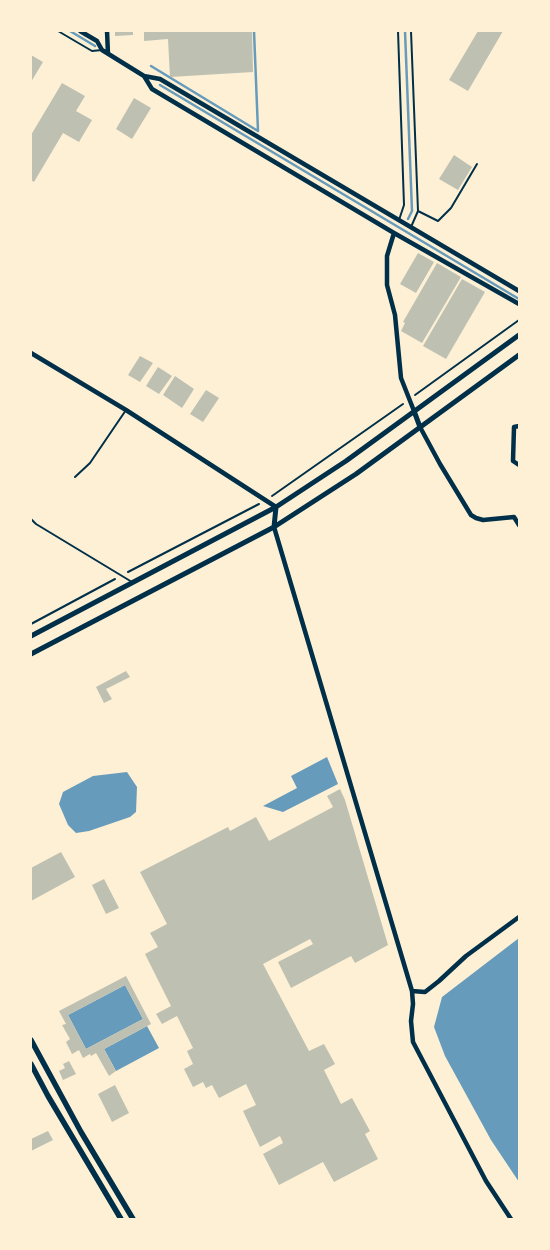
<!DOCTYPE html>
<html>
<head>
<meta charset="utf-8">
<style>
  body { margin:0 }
  #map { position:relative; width:550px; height:1250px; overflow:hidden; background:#fdf0d5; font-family:"IBM Plex Sans",sans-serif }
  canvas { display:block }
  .frame { position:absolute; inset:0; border:32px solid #fdf0d5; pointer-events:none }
</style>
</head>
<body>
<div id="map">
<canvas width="550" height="1250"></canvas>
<div class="frame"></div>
</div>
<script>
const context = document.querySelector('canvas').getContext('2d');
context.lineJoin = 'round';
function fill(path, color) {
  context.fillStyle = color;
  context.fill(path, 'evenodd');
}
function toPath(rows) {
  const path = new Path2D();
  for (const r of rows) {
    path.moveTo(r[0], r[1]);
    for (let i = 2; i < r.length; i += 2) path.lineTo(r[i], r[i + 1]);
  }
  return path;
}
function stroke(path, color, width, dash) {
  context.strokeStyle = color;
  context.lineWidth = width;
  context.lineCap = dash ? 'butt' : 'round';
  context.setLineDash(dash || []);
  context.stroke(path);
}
const water = toPath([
  [327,757,338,784,283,812,263,806,297,788,291,776],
  [127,772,137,787,136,812,130,817,89,831,76,833,68,825,59,804,63,792,93,776],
  [519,938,519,1182,491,1140,445,1056,434,1027,442,997],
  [125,985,143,1019,86,1049,68,1015],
  [147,1026,159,1048,116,1071,104,1049]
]);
const stream = toPath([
  [70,31,95,46],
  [405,31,412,211,408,219],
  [151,66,258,131,254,31],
  [160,85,519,299]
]);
const building = toPath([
  [115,31,133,31,133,35,115,36],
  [144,31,252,31,253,72,170,77,168,39,144,41],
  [478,31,503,31,468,91,449,80],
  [31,55,43,62,31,82],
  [62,83,85,96,76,111,92,120,79,142,63,133,34,182,31,180,31,135],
  [134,98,151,108,132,139,116,129],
  [454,155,472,167,458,190,439,179],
  [418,253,434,262,416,293,400,284],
  [437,263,461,277,422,343,401,331,405,323,403,322],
  [462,279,485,292,446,359,423,346],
  [140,356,153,363,140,382,128,375],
  [158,367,172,376,159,394,146,386],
  [175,376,194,389,182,408,163,395],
  [206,390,219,398,203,422,190,414],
  [126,671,130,677,106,689,112,699,104,703,96,687],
  [340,789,345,800,388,945,355,963,351,956,291,988,278,962,313,944,310,939,263,964,309,1051,324,1044,335,1064,324,1070,341,1104,352,1098,370,1131,365,1134,378,1159,334,1182,323,1162,279,1185,263,1154,283,1143,280,1136,260,1147,243,1111,256,1105,246,1084,219,1098,212,1085,206,1088,203,1082,193,1087,184,1069,193,1064,187,1051,193,1048,177,1016,162,1024,156,1014,171,1006,145,954,158,947,150,933,167,924,140,872,228,827,230,831,256,817,269,841,333,807,327,796],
  [61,852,75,877,31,901,31,868],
  [104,879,119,908,106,914,92,885],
  [126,976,151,1024,104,1049,116,1071,109,1076,96,1053,91,1056,90,1054,83,1058,79,1050,72,1054,66,1042,70,1039,62,1025,66,1024,59,1011],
  [125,985,143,1019,86,1049,68,1015],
  [69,1061,76,1074,63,1080,59,1071,65,1068,63,1064],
  [115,1085,129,1113,112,1122,98,1094],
  [48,1131,53,1140,31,1151,31,1139]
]);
const path = toPath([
  [415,395,519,320],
  [272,496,403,404],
  [128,572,259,504],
  [31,624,115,579]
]);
const service = toPath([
  [58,31,92,51,102,50],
  [398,31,404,205,399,220],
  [411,31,418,211,411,227],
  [418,211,438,221,451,208,477,164],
  [75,477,90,463,126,410],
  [31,519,36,524,132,582]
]);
const minor = toPath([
  [80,31,97,41,102,50,144,76,160,79,519,291],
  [107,31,108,54],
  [144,76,152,89,394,233,519,304],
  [394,233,387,256,387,285,395,315,401,378,414,411],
  [31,353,126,410,276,507],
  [519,426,514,427,513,461,519,465],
  [420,427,440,464,471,515,476,518,483,520,514,517,519,525],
  [274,527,412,991,413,1004,411,1021,413,1042,486,1181,511,1219],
  [412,991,425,992,439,981,466,956,519,917]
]);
const tertiary = toPath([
  [414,411,420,427],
  [274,527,276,507],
  [31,636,276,507,346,461,519,335],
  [31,654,274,527,356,474,519,355]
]);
const secondary = toPath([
  [31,1040,81,1132,133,1219],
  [31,1064,48,1096,121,1219]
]);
fill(water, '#669bbc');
stroke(stream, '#669bbc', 2.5);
fill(building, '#bec0b2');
stroke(path, '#003049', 2);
stroke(service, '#003049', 2);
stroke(minor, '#003049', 4.5);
stroke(tertiary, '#003049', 5);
stroke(secondary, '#003049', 5.5);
</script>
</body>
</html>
